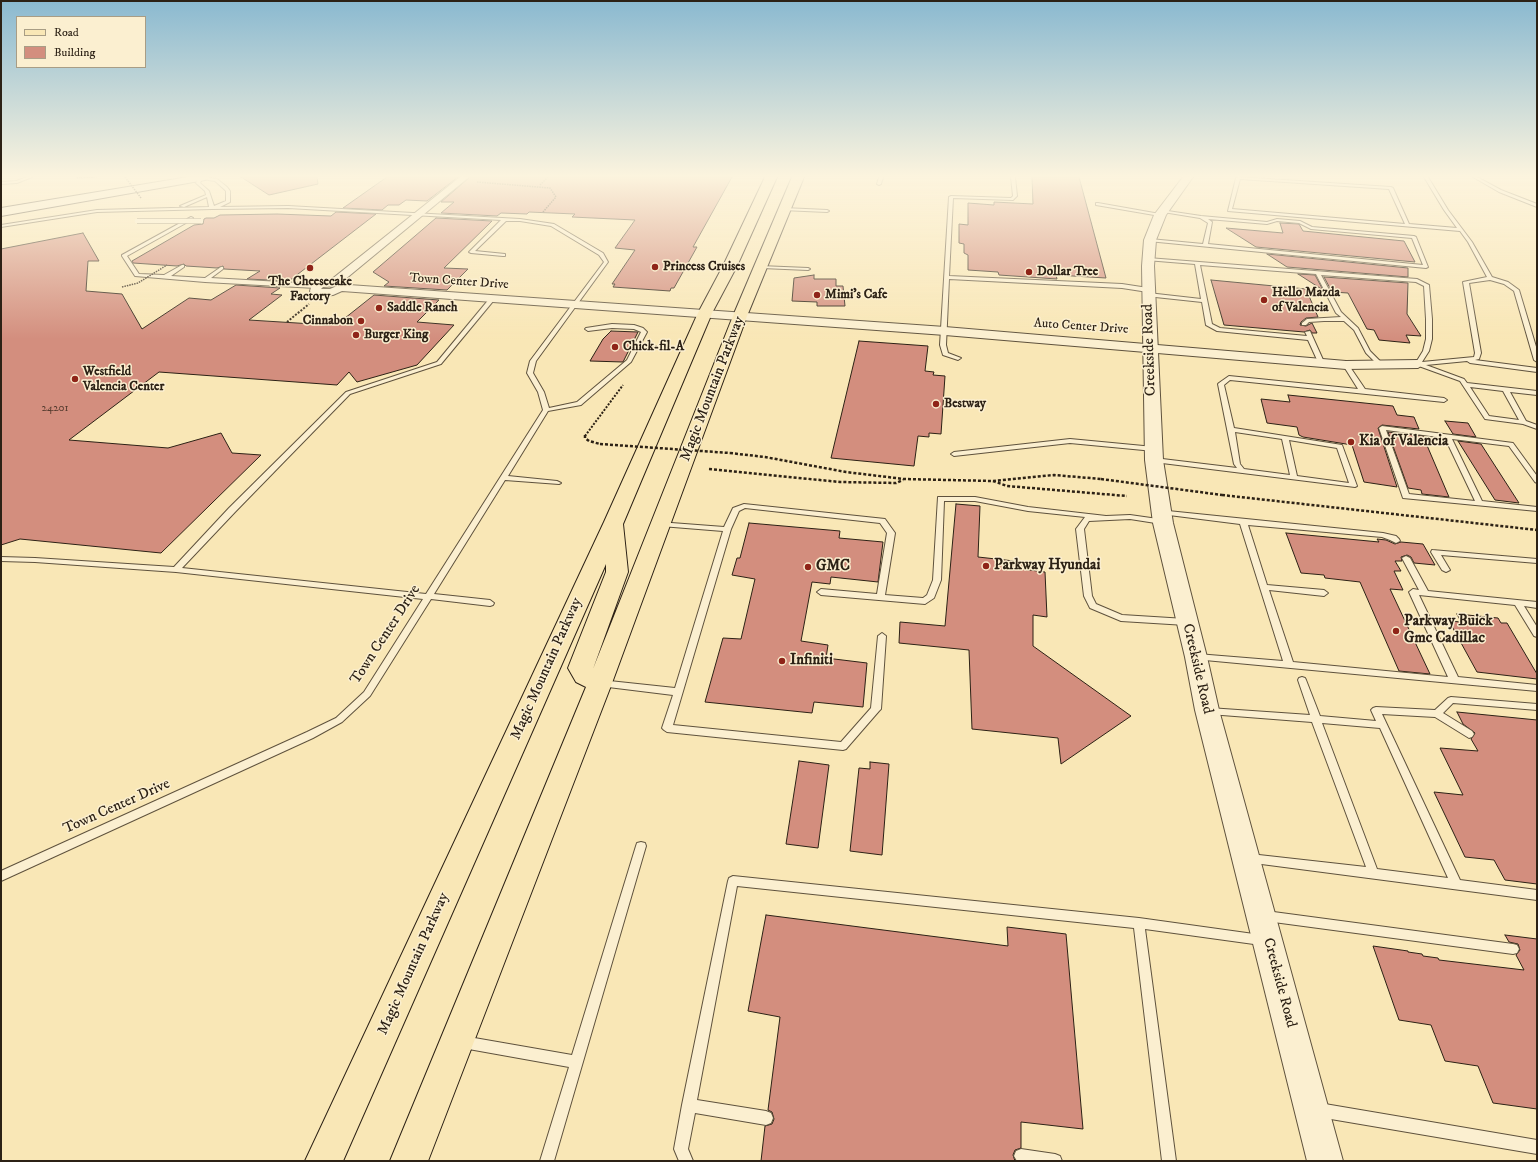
<!DOCTYPE html>
<html>
<head>
<meta charset="utf-8">
<style>
  body { margin:0 }
  #map { position:relative; width:1538px; height:1162px; overflow:hidden; background:#f9e7b6; font-family:"IM FELL DW Pica",serif }
  canvas { display:block }
  .frame { position:absolute; inset:0; border:2px solid #2c2115; pointer-events:none }
  .legend { position:absolute; left:16px; top:16px; width:130px; height:52px; box-sizing:border-box; background:#fbefd0; border:1px solid #a89d85; margin:0; padding:5px 7px; list-style:none; font-size:12px; color:#2c2115 }
  .legend li { display:flex; align-items:center; gap:8px; height:20px }
  .legend b { width:20px; border:1px solid #a89d85 }
</style>
</head>
<body>
<div id="map">
<canvas width="1538" height="1162"></canvas>
<div class="frame"></div>
<ul class="legend">
<li><b style="height:5px;background:#f9e7b6"></b>Road</li>
<li><b style="height:11px;background:#d38e7e"></b>Building</li>
</ul>
</div>
<script>
const context = document.querySelector('canvas').getContext('2d');
context.lineJoin = 'round';
function fill(path, color) {
  context.fillStyle = color;
  context.fill(path, 'evenodd');
}
function toPath(rows) {
  const path = new Path2D();
  for (const r of rows) {
    path.moveTo(r[0], r[1]);
    for (let i = 2; i < r.length; i += 2) path.lineTo(r[i], r[i + 1]);
  }
  return path;
}
function stroke(path, color, width, dash) {
  context.strokeStyle = color;
  context.lineWidth = width;
  context.lineCap = dash ? 'butt' : 'round';
  context.setLineDash(dash || []);
  context.stroke(path);
}
function label(font, color, halo, rows, align = 'center') {
  context.font = font + ' "IM FELL DW Pica",serif';
  context.lineWidth = 3;
  context.setLineDash([]);
  context.textBaseline = 'middle';
  context.strokeStyle = halo;
  context.fillStyle = color;
  for (const [text, x, y, turn = 0] of rows) {
    context.save();
    context.translate(x, y);
    context.rotate((+turn || 0) * Math.PI / 180);
    context.textAlign = isNaN(turn) ? turn : align;
    if (halo) context.strokeText(text, 0, 0);
    context.fillText(text, 0, 0);
    context.restore();
  }
}
const building = toPath([
  [241,177,317,177,318,184,269,195,241,177],
  [387,177,458,177,427,201,406,200,399,205,388,205,382,210,343,208,387,177],
  [470,177,732,177,693,247,697,247,674,288,671,288,670,291,613,287,615,284,612,284,635,250,615,248,635,220,572,217,575,214,529,212,527,214,501,213,497,216,441,213,454,202,441,202,470,177],
  [1032,177,1079,177,1106,278,1056,275,1057,279,999,275,998,272,968,270,968,255,964,253,964,244,959,243,959,224,968,225,968,203,994,205,994,202,1033,204,1032,177],
  [336,212,376,214,289,281,247,279,260,271,224,269,223,266,217,268,186,266,184,264,177,266,133,263,132,261,194,225,203,224,204,219,206,218,214,218,220,215,277,214,331,216,336,212],
  [436,218,492,221,444,268,468,269,447,290,384,286,389,282,373,272,436,218],
  [1280,223,1299,224,1303,231,1404,241,1415,262,1256,247,1226,228,1283,233,1280,223],
  [83,233,99,261,88,261,86,291,122,294,142,329,189,298,211,300,236,285,280,288,271,294,282,295,249,320,329,325,340,322,374,295,439,300,417,322,454,325,417,365,357,382,349,372,337,385,159,372,69,440,168,448,221,433,232,453,261,455,161,553,20,539,1,545,1,249,83,233],
  [1267,254,1408,268,1408,277,1287,267,1267,254],
  [1298,274,1315,275,1323,290,1298,274],
  [814,275,814,279,836,279,836,286,843,286,845,306,817,306,817,302,792,301,794,278,814,275],
  [1324,277,1408,283,1407,314,1421,336,1406,335,1410,343,1379,340,1374,330,1367,329,1348,293,1332,292,1324,277],
  [1211,280,1306,289,1318,317,1306,318,1301,322,1300,325,1306,326,1312,323,1317,333,1312,333,1310,330,1304,332,1224,325,1211,280],
  [611,331,638,332,623,362,590,361,603,339,611,331],
  [859,341,928,346,925,371,934,372,933,375,945,376,941,434,929,433,929,437,918,436,914,466,831,458,859,341],
  [1288,395,1393,406,1397,415,1414,417,1419,429,1382,425,1378,428,1397,487,1364,482,1352,445,1303,437,1299,435,1297,427,1267,423,1261,399,1290,402,1288,395],
  [1445,421,1468,423,1476,437,1453,434,1445,421],
  [1388,432,1423,436,1449,497,1422,494,1421,490,1408,488,1388,432],
  [1458,441,1481,444,1519,503,1495,500,1458,441],
  [956,504,980,506,978,557,1023,562,1022,569,1045,572,1047,617,1033,615,1033,646,1131,716,1061,764,1058,738,972,729,969,650,899,643,900,622,945,626,956,504],
  [749,523,840,531,839,538,883,542,878,582,831,577,830,584,812,582,801,641,828,645,826,658,867,663,863,707,814,702,812,713,705,702,723,638,741,639,755,579,732,575,737,558,740,558,749,523],
  [1286,533,1379,542,1377,539,1386,540,1395,544,1401,542,1423,544,1435,565,1414,563,1411,557,1407,555,1401,557,1402,561,1395,561,1401,571,1394,571,1403,590,1390,589,1430,674,1399,671,1360,582,1325,578,1324,575,1301,573,1286,533],
  [1457,614,1498,618,1501,623,1507,623,1537,674,1537,679,1477,672,1449,621,1461,622,1457,614],
  [1457,712,1537,720,1537,884,1505,880,1494,860,1465,857,1434,792,1463,795,1440,748,1478,751,1471,739,1475,733,1463,724,1457,712],
  [799,761,829,765,818,848,786,844,799,761],
  [870,762,889,764,882,855,850,851,859,768,870,769,870,762],
  [766,915,1008,946,1007,927,1066,934,1083,1129,1021,1122,1021,1148,1015,1150,1013,1155,1015,1161,761,1161,765,1126,772,1124,774,1119,772,1112,768,1110,780,1017,748,1011,766,915],
  [1505,935,1537,939,1537,1109,1493,1103,1478,1066,1445,1061,1431,1025,1399,1020,1373,946,1408,951,1408,952,1422,954,1423,956,1438,958,1439,960,1524,970,1516,955,1520,950,1518,944,1509,942,1505,935]
]);
const pathFar2 = toPath([
  [78,177,76,178,97,177],
  [477,182,550,188,556,197,543,212],
  [540,185,548,177]
]);
const pathFar1 = toPath([
  [287,322,309,304],
  [652,348,664,343],
  [585,436,623,385]
]);
const path = toPath([
  [585,435,585,438,589,441,600,444],
  [730,453,765,457,846,472,904,479,993,481,1054,475,1101,479],
  [709,469,840,482,896,483,903,480],
  [993,481,1007,486,1127,496],
  [1222,495,1537,530]
]);
const service = toPath([
  [27,177,32,177,17,183,1,184,1,182,16,181,27,177],
  [196,177,203,177,217,179,227,187,230,191,230,202,220,207,288,206,520,219,554,224,603,253,608,262,536,361,533,373,544,392,549,408,577,402,627,360,641,332,634,329,612,328,588,331,585,329,586,328,612,324,634,325,643,328,647,332,631,362,581,405,548,411,508,476,557,481,561,483,559,484,505,480,434,594,490,600,494,603,493,605,490,606,431,599,370,696,342,722,313,738,1,881,1,871,307,732,336,718,364,692,423,599,176,572,35,562,1,561,1,557,35,558,174,567,229,508,346,392,437,362,490,298,492,297,494,298,494,300,441,364,350,394,235,512,182,568,426,594,543,410,538,392,527,373,530,361,604,262,599,255,551,226,520,221,506,221,475,251,505,254,505,256,503,256,471,253,469,252,501,220,288,208,212,209,97,212,1,227,1,225,97,210,209,207,207,197,184,207,180,206,206,195,205,191,196,183,198,178,196,177],
  [202,179,215,181,224,189,226,191,226,201,214,206,209,191,200,183,202,179],
  [879,177,883,177,881,184,879,185,877,184,879,177],
  [1011,177,1015,177,1017,196,1013,200,953,198,949,276,1122,284,1148,288,1151,290,1148,292,1122,288,949,279,946,345,948,353,961,358,958,360,943,355,940,345,949,197,951,196,1011,198,1013,196,1011,177],
  [1238,177,1391,187,1393,188,1409,224,1457,228,1444,210,1424,177,1428,177,1448,210,1472,242,1492,277,1508,282,1519,290,1537,350,1537,362,1534,360,1514,291,1504,284,1490,280,1469,283,1481,353,1479,359,1475,360,1537,368,1537,372,1470,363,1467,361,1426,365,1464,379,1467,383,1537,391,1537,395,1510,392,1526,421,1537,425,1537,429,1523,424,1485,419,1460,381,1416,365,1415,364,1423,351,1426,339,1426,319,1424,286,1416,282,1321,275,1341,312,1358,328,1370,351,1384,365,1381,367,1379,366,1366,353,1354,330,1344,321,1324,321,1309,322,1306,325,1302,325,1302,323,1307,319,1341,317,1336,313,1316,274,1200,265,1212,324,1220,328,1307,336,1305,332,1310,331,1324,362,1321,364,1318,362,1308,340,1217,331,1206,325,1202,302,1146,296,1146,294,1148,293,1201,299,1195,264,1146,260,1146,259,1148,258,1417,279,1429,285,1432,319,1432,339,1429,351,1422,362,1474,357,1475,353,1463,282,1487,277,1468,242,1460,231,1228,211,1236,178,1238,177],
  [1240,179,1389,189,1405,224,1232,209,1240,179],
  [1470,387,1503,391,1519,420,1489,416,1470,387],
  [1473,177,1477,177,1501,190,1537,204,1537,207,1499,192,1473,177],
  [1098,203,1160,214,1162,215,1160,216,1096,205,1096,203,1098,203],
  [784,208,827,210,829,211,827,212,782,210,782,208,784,208],
  [1161,210,1201,216,1267,222,1277,219,1300,221,1312,227,1414,236,1416,237,1428,267,1426,268,1148,241,1148,240,1150,239,1203,244,1208,223,1200,218,1163,212,1161,212,1161,210],
  [1208,219,1267,224,1277,221,1299,223,1311,229,1412,238,1423,265,1208,244,1212,222,1208,219],
  [191,217,193,218,193,219,127,256,139,274,164,275,182,265,184,265,184,267,171,276,205,278,221,267,223,267,223,269,211,278,316,284,319,286,316,288,205,282,135,276,122,256,122,255,191,217],
  [760,266,808,268,810,269,808,270,762,268,760,268,760,266],
  [1346,363,1348,364,1365,389,1444,398,1447,400,1444,402,1230,380,1224,385,1234,428,1342,445,1357,486,1355,487,1154,462,1151,460,1154,458,1237,468,1234,464,1218,384,1219,383,1229,376,1358,389,1343,365,1346,363],
  [1235,432,1282,439,1290,475,1244,469,1240,464,1235,432],
  [1289,440,1337,448,1349,483,1297,476,1289,440],
  [1382,426,1513,443,1537,476,1537,483,1535,482,1509,446,1452,439,1482,501,1537,507,1537,511,1403,498,1379,428,1382,426],
  [1386,430,1445,438,1475,501,1409,494,1386,430],
  [1070,439,1154,447,1157,449,1154,451,1070,443,954,456,951,454,954,452,1070,439],
  [938,497,975,497,1028,507,1106,516,1130,515,1165,520,1166,522,1165,524,1162,524,1130,519,1089,521,1084,529,1092,596,1096,604,1122,615,1186,619,1190,622,1186,625,1121,621,1090,608,1084,596,1076,529,1085,517,1028,511,975,501,944,501,941,580,934,598,925,604,821,595,817,592,821,589,877,594,887,533,880,523,745,508,739,511,731,529,673,725,841,742,871,708,878,636,882,633,886,636,881,709,879,711,846,749,843,750,667,732,664,730,662,728,673,695,600,686,597,685,595,683,597,681,600,680,675,688,723,531,661,526,657,524,658,522,724,527,733,508,744,504,885,519,895,533,885,595,923,598,927,595,933,580,938,497],
  [1158,510,1383,533,1396,536,1399,539,1400,541,1396,543,1390,540,1382,537,1248,525,1267,585,1324,590,1328,593,1324,596,1269,590,1293,662,1448,677,1409,592,1413,589,1419,590,1402,558,1406,556,1410,558,1428,591,1537,602,1537,608,1524,606,1537,627,1537,637,1534,636,1515,605,1419,595,1458,677,1537,685,1537,691,1194,659,1193,657,1194,655,1197,654,1283,661,1240,524,1161,514,1157,512,1158,510],
  [1432,550,1537,559,1537,563,1441,555,1450,570,1446,572,1442,570,1431,552,1432,550],
  [1302,677,1305,678,1306,680,1320,716,1376,721,1371,710,1373,708,1376,707,1435,710,1448,698,1451,697,1537,704,1537,710,1453,703,1443,713,1472,731,1474,734,1472,737,1469,738,1435,717,1382,714,1460,880,1537,890,1537,900,1246,862,1245,859,1246,856,1250,854,1366,867,1312,722,1209,714,1206,713,1204,711,1206,709,1209,708,1310,715,1298,680,1299,678,1302,677],
  [1322,723,1380,728,1448,878,1377,869,1322,723],
  [641,842,645,843,646,846,554,1161,540,1161,569,1067,463,1048,459,1046,457,1042,459,1038,463,1036,572,1055,636,846,637,843,641,842],
  [733,876,1139,918,1261,935,1265,936,1267,940,1265,944,1261,945,1145,929,1176,1161,1162,1161,1134,928,737,886,697,1100,766,1111,771,1113,773,1118,771,1123,766,1125,695,1113,688,1149,693,1161,679,1161,674,1149,682,1105,728,881,729,878,733,876],
  [1266,911,1513,944,1517,945,1519,949,1517,953,1513,954,1266,921,1262,920,1260,916,1262,912,1266,911],
  [1319,1103,1537,1140,1537,1154,1319,1117,1314,1115,1312,1110,1314,1105,1319,1103],
  [1021,1149,1055,1154,1060,1156,1062,1161,1017,1161,1014,1156,1016,1151,1021,1149]
]);
const minor = toPath([
  [460,177,469,177,343,281,349,285,945,327,1346,361,1418,360,1424,364,1418,368,1346,369,945,335,342,291,333,295,322,296,311,293,310,291,312,284,332,279,460,177],
  [337,286,330,289,321,289,323,287,337,286]
]);
const tertiary = toPath([
  [1183,177,1193,177,1166,215,1156,240,1154,266,1163,460,1173,523,1207,657,1219,710,1343,1161,1307,1161,1195,710,1185,657,1153,523,1145,460,1142,266,1144,240,1154,215,1183,177]
]);
const secondary = toPath([
  [188,177,211,177,205,180,1,216,1,208,188,177]
]);
const primary = toPath([
  [765,177,777,177,737,266,712,313,623,524,628,572,593,669,733,316,792,177,804,177,747,316,612,683,428,1161,390,1161,586,687,576,682,568,668,606,572,606,564,343,1161,305,1161,604,522,698,313,723,266,765,177]
]);
const pathBridgeFar1 = toPath([
  [125,177,141,198],
  [122,287,138,283,167,265]
]);
const pathBridge = toPath([
  [600,444,730,453],
  [1101,479,1222,495]
]);
const serviceBridge = toPath([
  [137,221,201,221]
]);
const markers = [
  [655,267,4,"#8f2418"],
  [310,268,4,"#8f2418"],
  [1029,272,4,"#8f2418"],
  [817,295,4,"#8f2418"],
  [1264,300,4,"#8f2418"],
  [379,308,4,"#8f2418"],
  [361,321,4,"#8f2418"],
  [356,335,4,"#8f2418"],
  [615,347,4,"#8f2418"],
  [75,379,4,"#8f2418"],
  [936,404,4,"#8f2418"],
  [1351,442,4,"#8f2418"],
  [986,566,4,"#8f2418"],
  [808,567,4,"#8f2418"],
  [1396,631,4,"#8f2418"],
  [782,661,4,"#8f2418"]
];
const farNumbernames = [
  ["24201",55,409]
];
const farPoinames = [
  ["Princess Cruises",663,267],
  ["Dollar Tree",1037,272],
  ["The Cheesecake",310,282,"center"],
  ["Factory",310,297,"center"],
  ["Hello Mazda",1272,293],
  ["of Valencia",1272,308],
  ["Mimi's Cafe",825,295],
  ["Saddle Ranch",387,308],
  ["Cinnabon",353,321,"right"],
  ["Burger King",364,335],
  ["Chick-fil-A",623,347],
  ["Westfield",83,372],
  ["Valencia Center",83,387],
  ["Bestway",944,404]
];
const farStreetnames = [
  ["Town Center Drive",459,282,4],
  ["Auto Center Drive",1081,327,4]
];
const streetNames = [
  ["Creekside Road",1150,350,-92],
  ["Magic Mountain Parkway",713,389,-69],
  ["Town Center Drive",386,635,-57],
  ["Magic Mountain Parkway",547,669,-66],
  ["Creekside Road",1197,669,77],
  ["Town Center Drive",117,807,-24],
  ["Magic Mountain Parkway",414,964,-66],
  ["Creekside Road",1279,983,75]
];
const poiNames = [
  ["Kia of Valencia",1359,442],
  ["Parkway Hyundai",994,566],
  ["GMC",816,567],
  ["Parkway Buick",1404,622],
  ["Gmc Cadillac",1404,639],
  ["Infiniti",790,661]
];
fill(building, '#d38e7e');
stroke(building, '#2c2115', 1);
stroke(service, '#5f523d', 2);
stroke(minor, '#5f523d', 2);
stroke(tertiary, '#5f523d', 2);
stroke(secondary, '#2c2115', 2);
stroke(primary, '#2c2115', 2);
stroke(pathFar2, '#2c2115', 1.5, [1.5, 1]);
stroke(pathFar1, '#2c2115', 2, [2, 1.5]);
stroke(path, '#2c2115', 2.5, [3, 2]);
fill(service, '#fbefd0');
fill(minor, '#fbefd0');
fill(tertiary, '#fbefd0');
fill(secondary, '#fbefd0');
fill(primary, '#f9e7b6');
stroke(serviceBridge, '#5f523d', 5.5, []);
stroke(pathBridgeFar1, '#2c2115', 1.5, [1.5, 1]);
stroke(pathBridge, '#2c2115', 2.5, [3, 2]);
stroke(serviceBridge, '#fbefd0', 4.5);
const sky = context.createLinearGradient(0, 0, 0, 339);
sky.addColorStop(0, '#8ab9d0');
sky.addColorStop(0.52, '#fcf4de');
sky.addColorStop(1, '#fcf4de00');
context.fillStyle = sky;
context.fillRect(0, 0, 1538, 339);
for (const [x, y, r, color] of markers) {
  const dot = new Path2D();
  dot.arc(x, y, r, 0, 2 * Math.PI);
  context.fillStyle = color;
  context.fill(dot);
  stroke(dot, '#fbefd0', 1.5);
}
label('11px', '#563c2f', null, farNumbernames);
label('bold 13px', '#2c2115', '#fbefd0', farPoinames, 'left');
label('13px', '#2c2115', '#fbefd0', farStreetnames);
label('15px', '#2c2115', '#fbefd0', streetNames);
label('bold 15px', '#2c2115', '#fbefd0', poiNames, 'left');
</script>
</body>
</html>
